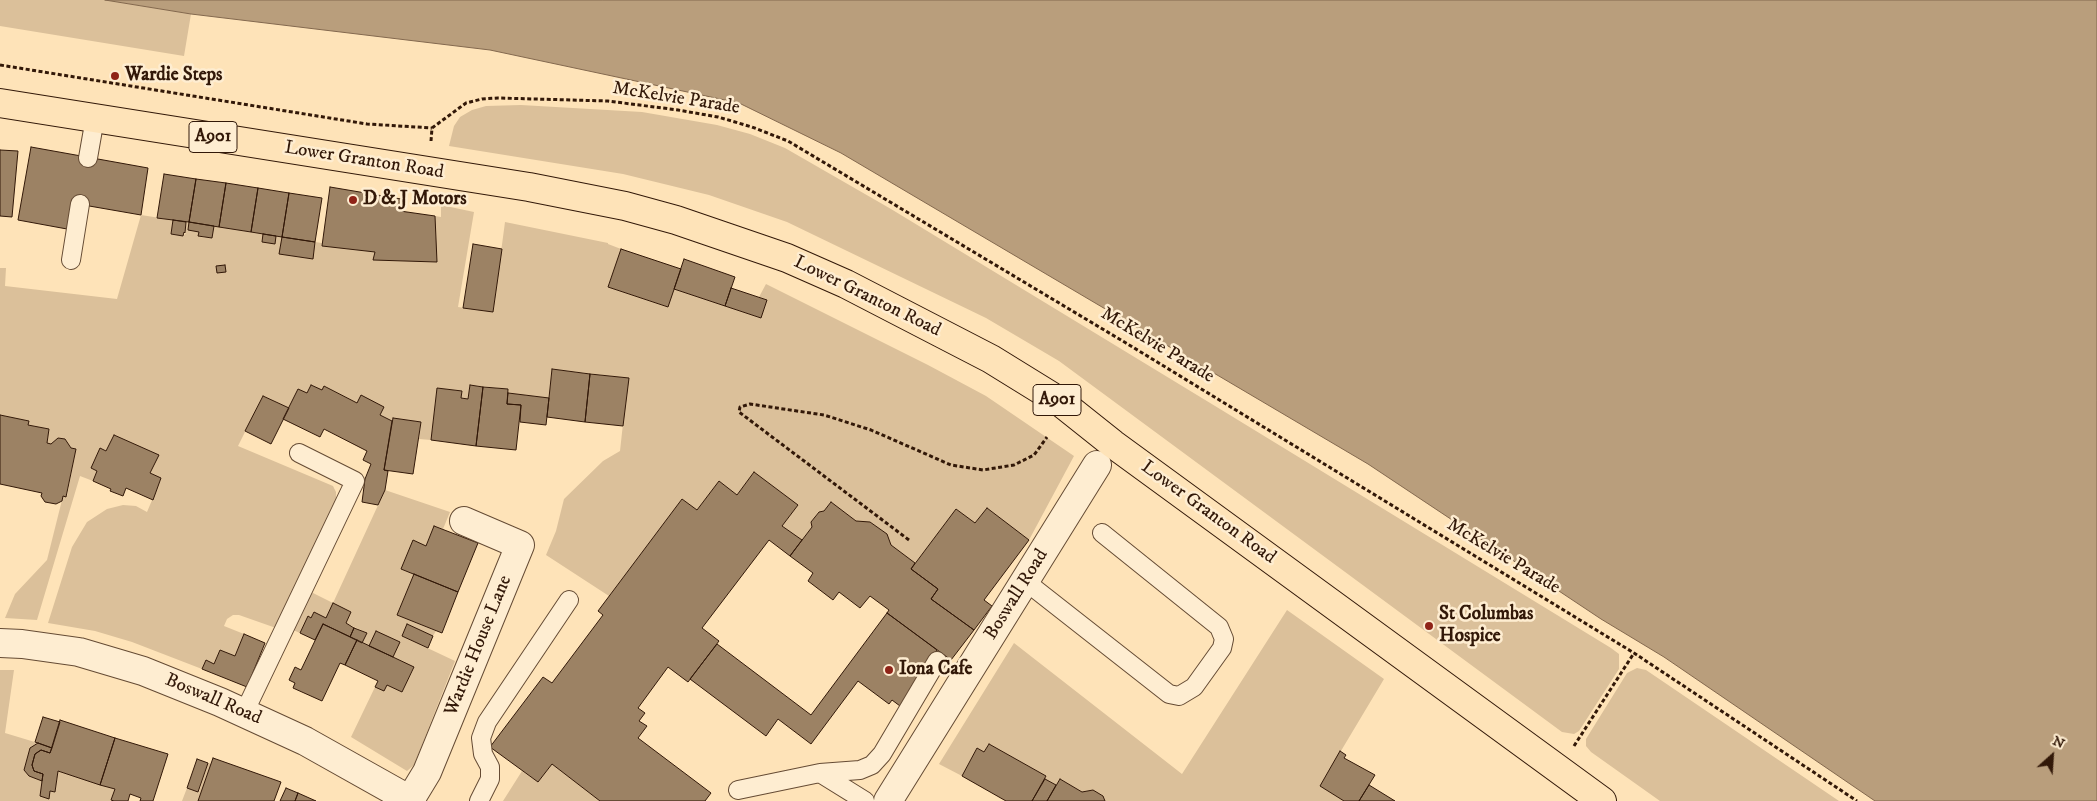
<!DOCTYPE html>
<html>
<head>
<meta charset="utf-8">
<style>
  body { margin:0 }
  #map { position:relative; width:2097px; height:801px; overflow:hidden; background:#fee3b8; font-family:"IM FELL DW Pica",serif }
  canvas { display:block }
  .north { position:absolute; left:2027px; top:731px; width:50px; height:50px; -webkit-text-stroke:4px #feedd1; paint-order:stroke; rotate:26deg; font-size:14px; font-weight:700; line-height:20px; text-align:center; color:#321808 }
  .north::after { content:''; display:block; margin:auto; width:18px; height:22px; background:#321808; clip-path:polygon(50% 0,100% 100%,50% 72%,0 100%) }
</style>
</head>
<body>
<div id="map">
<canvas width="2097" height="801"></canvas>
<div class="north">N</div>
</div>
<script>
const context = document.querySelector('canvas').getContext('2d');
context.lineJoin = 'round';
function fill(path, color) {
  context.fillStyle = color;
  context.fill(path, 'evenodd');
}
function toPath(rows) {
  const path = new Path2D();
  for (const r of rows) {
    path.moveTo(r[0], r[1]);
    for (let i = 2; i < r.length; i += 2) path.lineTo(r[i], r[i + 1]);
  }
  return path;
}
function stroke(path, color, width, dash) {
  context.strokeStyle = color;
  context.lineWidth = width;
  context.lineCap = dash ? 'butt' : 'round';
  context.setLineDash(dash || []);
  context.stroke(path);
}
function label(font, color, halo, rows, align = 'center') {
  context.font = font + ' "IM FELL DW Pica",serif';
  context.lineWidth = 5;
  context.setLineDash([]);
  context.textBaseline = 'middle';
  context.strokeStyle = halo;
  context.fillStyle = color;
  for (const [text, x, y, turn = 0] of rows) {
    context.save();
    context.translate(x, y);
    context.rotate((+turn || 0) * Math.PI / 180);
    context.textAlign = isNaN(turn) ? turn : align;
    if (halo) context.strokeText(text, 0, 0);
    context.fillText(text, 0, 0);
    context.restore();
  }
}
const green = toPath([
  [0,0,105,0,191,14,184,56,0,26],
  [521,105,642,112,717,125,750,134,785,148,891,209,1220,409,1611,648,1619,654,1619,669,1579,731,1574,734,1562,732,1059,361,986,318,787,222,709,195,623,174,449,146,454,126,460,117,472,110,486,106],
  [441,205,474,212,458,307,493,312,505,222,608,243,608,244,621,249,608,287,667,307,674,289,761,318,767,300,759,297,766,284,928,365,986,396,1074,456,1029,540,987,508,975,523,956,509,915,563,891,545,887,534,870,522,856,521,831,502,824,511,818,512,811,522,812,527,802,540,782,526,798,505,754,472,737,495,719,481,697,510,682,499,609,596,546,555,556,531,564,499,603,461,620,451,628,378,552,369,549,398,508,393,508,389,470,385,468,399,461,398,462,391,437,388,431,440,419,439,421,422,393,418,392,421,380,415,384,407,357,403,325,386,322,390,311,385,307,393,298,389,289,408,263,396,238,446,333,486,336,492,336,501,276,628,239,615,233,615,227,619,224,626,244,634,235,656,220,650,214,664,206,661,202,669,132,642,95,631,48,623,72,547,87,522,107,509,123,505,136,506,147,512,161,479,150,473,158,455,114,435,106,451,100,449,91,468,97,471,93,481,80,476,37,620,5,618,15,594,47,560,63,496,67,496,76,449,71,448,65,439,58,438,51,444,47,443,49,429,28,425,29,421,0,415,0,268,6,268,5,286,117,299,141,215,173,220,171,234,183,236,186,233,186,222,189,222,199,232,199,237,212,238,214,226,263,234,262,242,276,236,282,237,280,254,312,259,315,242,322,243,322,246,375,252,374,260,436,262,435,216,441,217],
  [385,490,450,512,443,529,434,526,426,546,413,541,401,569,414,574,397,615,436,631,433,636,407,624,402,636,455,661,414,765,407,771,351,737,375,687,387,685,402,692,414,668,393,657,400,642,369,646,362,643,367,633,346,623,351,612,333,604,326,618,314,612,311,618,308,617,300,633,293,630,311,592,333,603],
  [1287,610,1384,679,1320,786,1344,801,1105,801,1103,796,1093,790,1082,792,1060,779,1056,785,1045,779,1046,776,989,744,984,752,977,748,962,776,939,764,1014,643,1182,774],
  [1637,668,1646,670,1839,801,1660,801,1591,752,1586,746,1586,739,1627,673],
  [0,670,14,670,5,733,38,743,30,748,24,770,29,776,42,781,50,791,55,792,58,771,115,789,111,800,114,801,0,801],
  [208,763,211,764,198,801,182,801,187,788,199,792],
  [552,764,600,801,503,801,522,771,538,782]
]);
const water = toPath([
  [105,0,2097,0,2097,801,1875,801,1664,657,1601,619,1368,464,841,153,739,103,490,50,191,14,105,0]
]);
const building = toPath([
  [31,147,148,168,141,215,72,203,67,229,18,220,31,147],
  [0,150,18,151,12,217,0,216,0,150],
  [164,174,196,179,189,222,157,218,164,174],
  [196,179,226,183,219,227,189,222,196,179],
  [226,183,258,188,251,232,219,227,226,183],
  [330,187,401,199,400,211,435,216,437,262,373,260,375,252,322,246,330,187],
  [258,188,289,193,282,237,251,232,258,188],
  [289,193,322,198,315,242,282,237,289,193],
  [173,220,186,222,185,233,184,232,183,236,171,234,173,220],
  [189,222,214,226,212,238,198,236,199,232,188,230,189,222],
  [263,234,276,236,275,244,262,242,263,234],
  [282,237,315,242,313,259,279,254,282,237],
  [473,244,502,249,493,312,463,308,473,244],
  [621,249,681,269,668,307,608,287,621,249],
  [684,259,735,277,725,306,674,289,684,259],
  [225,265,226,272,217,273,216,266,225,265],
  [731,288,767,300,761,318,725,306,731,288],
  [552,369,590,374,585,422,547,417,552,369],
  [590,374,629,378,623,426,585,422,590,374],
  [311,385,322,390,324,386,357,403,361,395,384,407,380,415,392,421,384,470,388,471,385,490,378,505,362,502,365,479,371,464,363,460,367,451,324,429,320,437,283,419,298,389,307,393,311,385],
  [470,385,483,387,476,446,431,440,437,388,462,391,461,398,468,399,470,385],
  [483,387,508,389,507,404,521,405,516,450,476,446,483,387],
  [508,393,549,398,546,425,520,422,521,405,507,404,508,393],
  [263,396,289,408,271,444,245,431,263,396],
  [0,415,29,421,28,425,49,429,47,443,51,444,58,438,65,439,71,448,76,449,66,497,63,496,62,501,56,504,45,502,41,496,42,493,0,484,0,415],
  [393,418,421,422,413,474,384,470,393,418],
  [114,435,159,455,150,473,161,478,153,500,126,488,123,496,110,491,111,489,93,481,97,471,91,468,100,448,106,451,114,435],
  [754,472,798,505,782,526,802,540,790,556,769,540,702,628,719,641,688,682,668,667,638,708,645,713,639,721,647,726,638,738,711,793,705,801,600,801,552,764,538,782,490,747,543,677,552,683,603,615,598,611,682,499,697,510,719,481,737,495,754,472],
  [831,502,856,521,870,522,887,534,891,545,915,563,911,569,938,589,931,599,974,630,951,660,887,613,889,610,870,596,860,608,839,592,833,600,808,581,813,573,790,556,812,527,811,522,819,512,824,511,831,502],
  [987,508,1029,540,984,600,992,606,974,630,931,599,938,589,911,569,956,509,975,523,987,508],
  [434,526,478,543,458,592,401,569,413,540,426,546,434,526],
  [414,574,458,592,442,633,397,615,414,574],
  [333,603,351,612,346,623,354,628,350,637,323,624,315,640,300,633,308,616,311,618,314,612,326,618,333,603],
  [887,613,937,650,900,706,892,700,889,704,858,681,811,744,778,719,766,736,690,679,717,644,811,715,887,613],
  [323,624,357,640,345,665,340,663,322,701,293,688,295,683,289,680,295,667,301,670,323,624],
  [407,624,433,636,428,648,402,636,407,624],
  [354,628,367,633,362,643,350,637,354,628],
  [376,631,400,642,393,657,369,646,376,631],
  [244,634,265,643,247,687,202,669,206,660,214,664,220,650,235,656,244,634],
  [357,640,414,667,402,692,387,685,384,691,375,687,378,681,345,665,357,640],
  [43,717,60,722,52,748,35,742,43,717],
  [60,720,115,738,100,785,58,771,55,792,50,791,49,799,40,796,43,774,34,771,32,765,35,754,41,750,50,753,60,720],
  [115,738,168,754,153,801,140,801,141,798,130,794,128,801,114,801,111,800,115,789,100,785,115,738],
  [38,743,52,748,50,753,41,750,35,754,32,765,34,771,43,774,42,781,29,776,24,770,30,748,38,743],
  [989,744,1046,776,1032,801,1006,801,962,776,977,748,984,752,989,744],
  [1340,751,1346,755,1344,758,1375,775,1359,801,1344,801,1320,786,1340,751],
  [213,758,281,782,274,801,198,801,213,758],
  [197,759,208,763,198,792,187,788,197,759],
  [1045,779,1056,785,1047,801,1032,801,1045,779],
  [1060,779,1082,792,1093,790,1103,796,1105,801,1047,801,1060,779],
  [1369,785,1395,801,1359,801,1369,785],
  [286,788,298,793,295,801,280,801,286,788],
  [298,793,316,801,295,801,298,793]
]);
const path = toPath([
  [0,65,367,124,432,128],
  [431,141,432,128,466,103,482,99,498,98,608,101,678,110,718,117,752,127,788,141,1126,343,1634,653,1857,801],
  [909,540,739,412,740,407,750,404,824,415,871,430,951,465,983,470,1014,465,1034,455,1047,437],
  [1574,746,1634,653]
]);
const service = toPath([
  [88,158,95,118],
  [71,260,80,204],
  [1025,581,1169,694,1179,696,1194,687,1222,648,1224,639,1219,627,1102,533],
  [244,713,355,481,299,453],
  [820,773,860,770,872,765,882,754,937,661],
  [738,790,820,773,865,801],
  [479,801,490,779,490,767,483,754,481,738,487,722,569,600]
]);
const minor = toPath([
  [0,643,22,644,79,652,143,671,220,702,305,741,412,801],
  [410,800,427,772,520,545,464,521],
  [888,801,1097,465]
]);
const primary = toPath([
  [0,103,529,187,625,206,676,220,787,258,846,284,991,359,1059,401,1113,444,1602,801]
]);
const markers = [
  [115,76,5,"#8f2418"],
  [353,200,5,"#8f2418"],
  [1429,626,5,"#8f2418"],
  [889,670,5,"#8f2418"]
];
const shields = [
  [213,137,48],
  [1057,400,48]
];
const shieldNames = [
  ["A901",213,137],
  ["A901",1057,400]
];
const poiNames = [
  ["Wardie Steps",125,76],
  ["D & J Motors",363,200],
  ["St Columbas",1439,615],
  ["Hospice",1439,637],
  ["Iona Cafe",899,670]
];
const streetNames = [
  ["McKelvie Parade",676,99,9],
  ["Lower Granton Road",364,161,9],
  ["Lower Granton Road",867,297,26],
  ["McKelvie Parade",1157,346,31],
  ["Lower Granton Road",1208,513,36],
  ["McKelvie Parade",1503,557,31],
  ["Boswall Road",1017,595,-58],
  ["Wardie House Lane",479,646,-68],
  ["Boswall Road",213,700,23]
];
fill(green, '#dbc09a');
fill(water, '#b99e7c');
stroke(water, '#83684e', 1);
fill(building, '#9c8264');
stroke(building, '#321808', 1);
stroke(service, '#654b34', 20);
stroke(minor, '#654b34', 30);
stroke(primary, '#321808', 30);
stroke(path, '#321808', 3, [4, 2.5]);
stroke(service, '#feedd1', 18);
stroke(minor, '#feedd1', 28);
stroke(primary, '#fee3b8', 28);
for (const [x, y, r, color] of markers) {
  const dot = new Path2D();
  dot.arc(x, y, r, 0, 2 * Math.PI);
  context.fillStyle = color;
  context.fill(dot);
  stroke(dot, '#feedd1', 2);
}
for (const [x, y, w] of shields) {
  const box = new Path2D();
  box.roundRect(x - w / 2, y - 15.5, w, 31, 4);
  context.fillStyle = '#feedd1';
  context.fill(box);
  stroke(box, '#321808', 1);
}
label('bold 18px', '#321808', null, shieldNames);
label('bold 19px', '#321808', '#feedd1', poiNames, 'left');
label('19px', '#321808', '#feedd1', streetNames);
</script>
</body>
</html>
